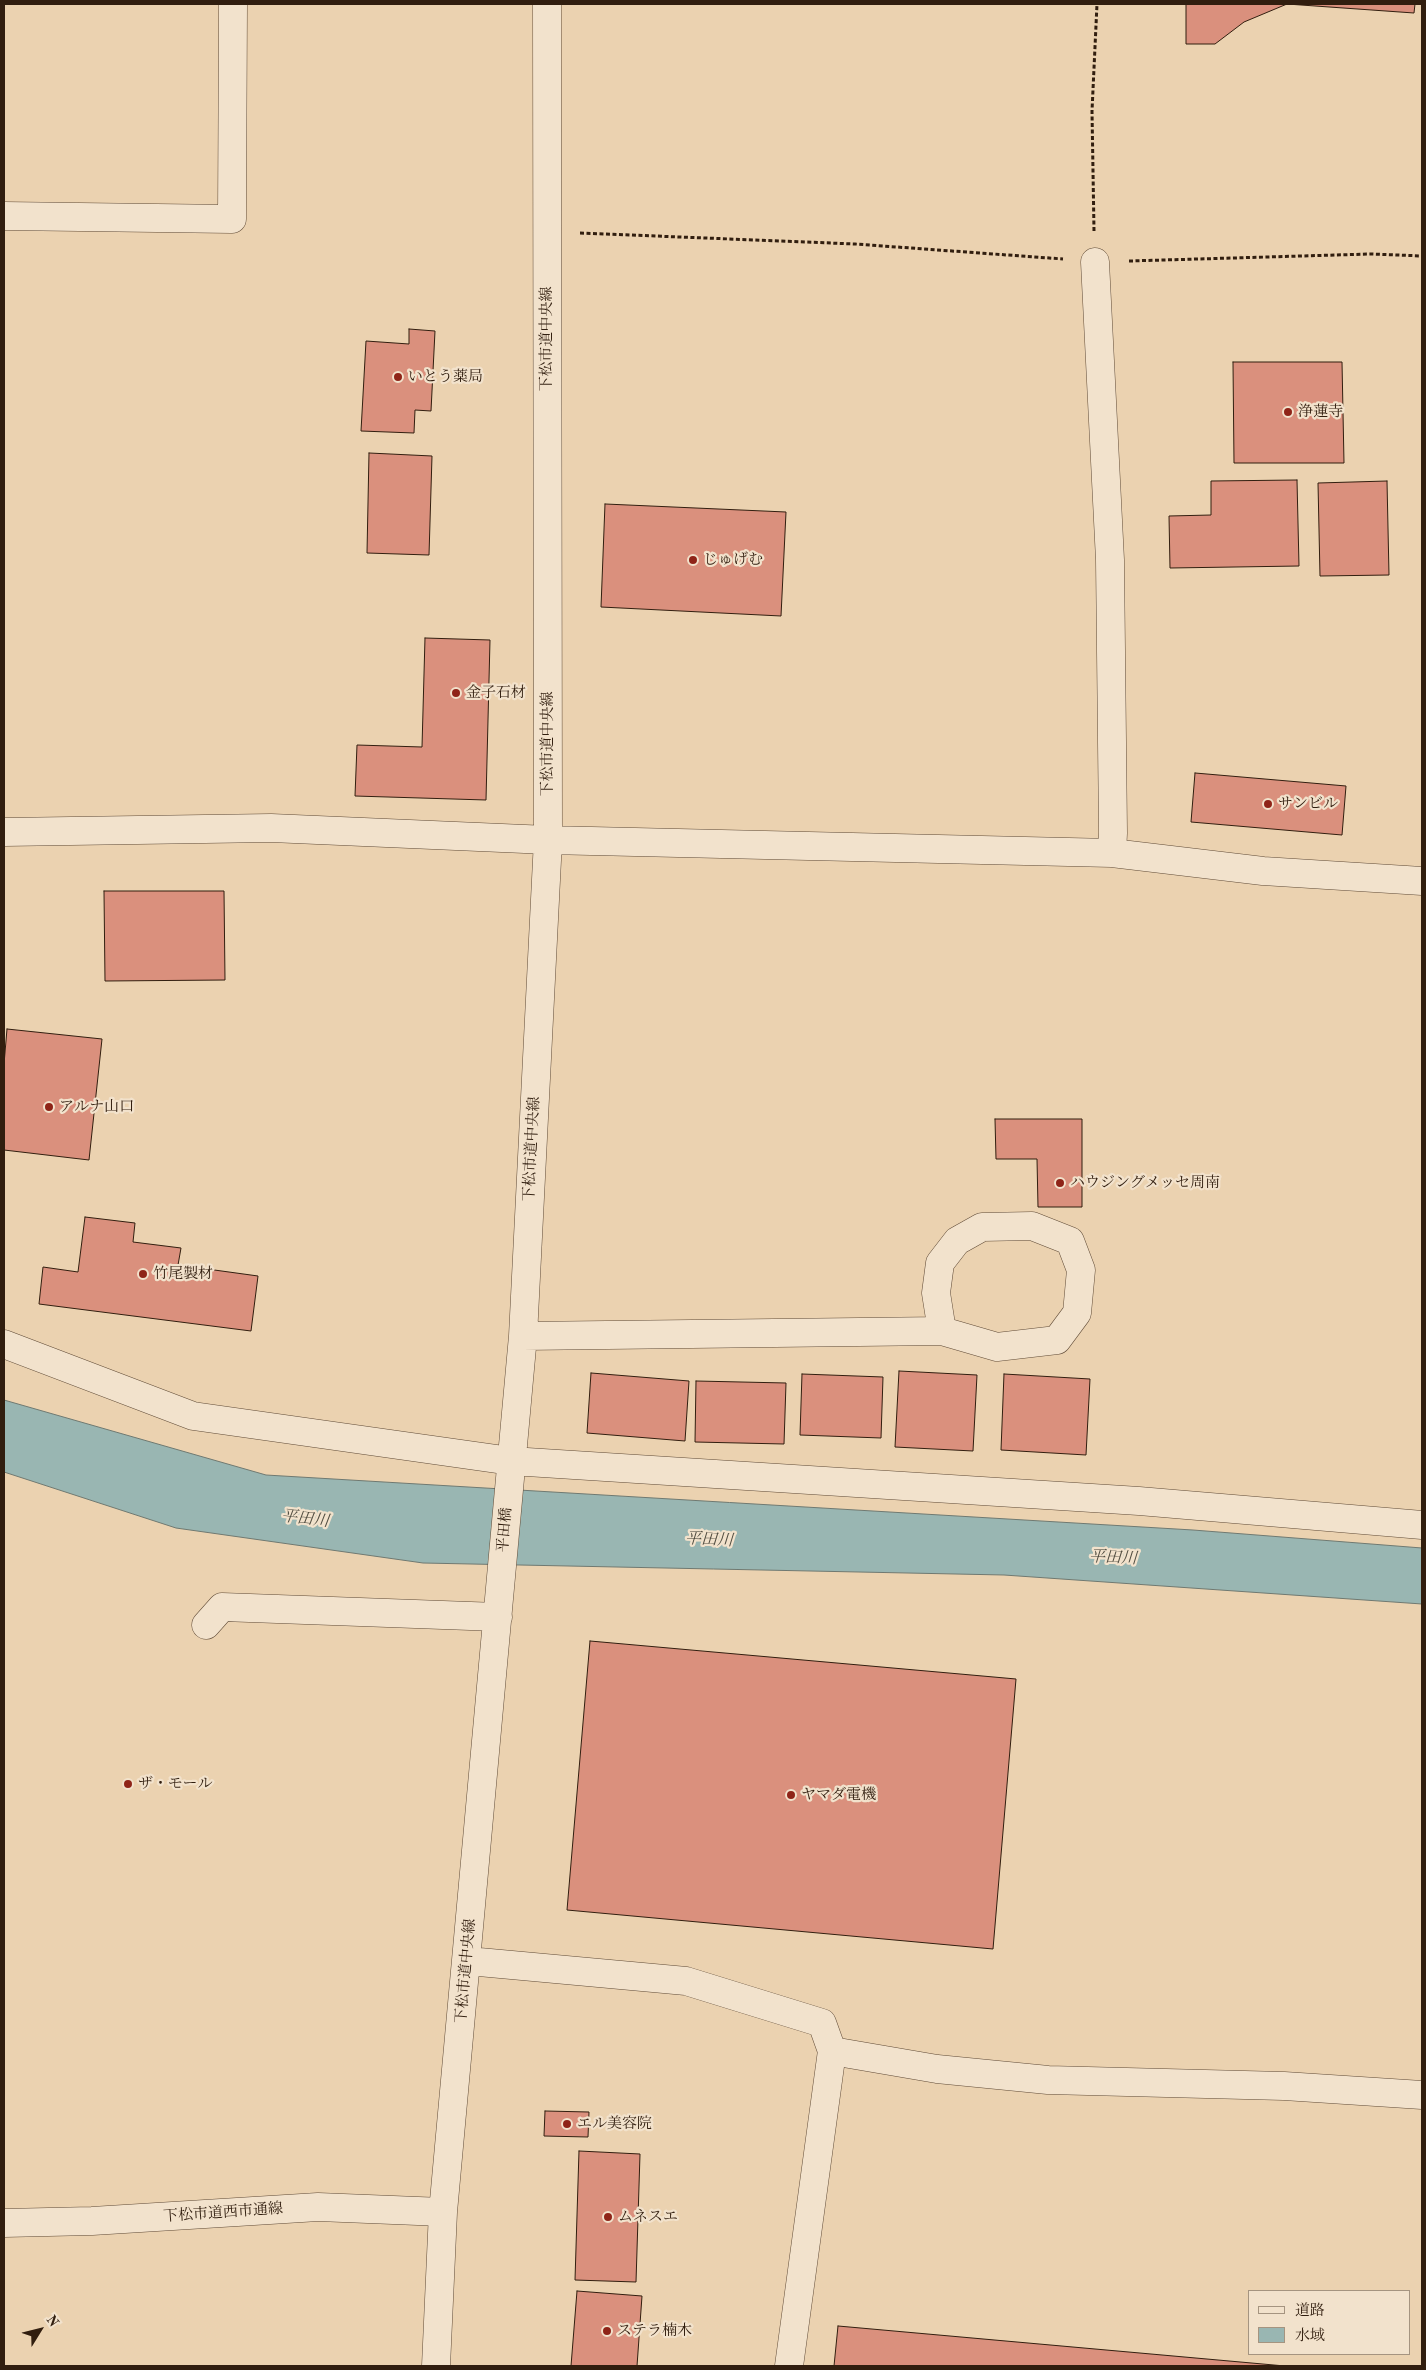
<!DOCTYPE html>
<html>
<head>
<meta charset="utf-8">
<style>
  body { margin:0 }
  #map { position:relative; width:1426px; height:2370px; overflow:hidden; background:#ebd2b0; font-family:"Old Standard TT","Noto Serif JP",serif }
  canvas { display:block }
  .frame { position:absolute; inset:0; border:5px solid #311e0f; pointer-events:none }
  .legend { position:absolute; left:1248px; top:2290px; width:162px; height:65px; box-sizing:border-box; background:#f2e2cc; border:1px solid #a59480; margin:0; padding:6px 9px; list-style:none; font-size:15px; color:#311e0f }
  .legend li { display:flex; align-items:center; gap:10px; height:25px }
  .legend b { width:25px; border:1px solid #a59480 }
  .north { position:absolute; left:15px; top:2305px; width:50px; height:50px; -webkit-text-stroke:4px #f2e2cc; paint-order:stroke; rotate:54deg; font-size:14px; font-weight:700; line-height:20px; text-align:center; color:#311e0f }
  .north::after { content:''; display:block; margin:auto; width:18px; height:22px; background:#311e0f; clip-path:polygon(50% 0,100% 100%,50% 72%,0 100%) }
</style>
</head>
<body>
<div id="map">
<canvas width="1426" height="2370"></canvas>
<div class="frame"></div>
<ul class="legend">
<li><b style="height:6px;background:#f2e2cc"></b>道路</li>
<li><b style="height:14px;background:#99b6b2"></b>水域</li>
</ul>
<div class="north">N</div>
</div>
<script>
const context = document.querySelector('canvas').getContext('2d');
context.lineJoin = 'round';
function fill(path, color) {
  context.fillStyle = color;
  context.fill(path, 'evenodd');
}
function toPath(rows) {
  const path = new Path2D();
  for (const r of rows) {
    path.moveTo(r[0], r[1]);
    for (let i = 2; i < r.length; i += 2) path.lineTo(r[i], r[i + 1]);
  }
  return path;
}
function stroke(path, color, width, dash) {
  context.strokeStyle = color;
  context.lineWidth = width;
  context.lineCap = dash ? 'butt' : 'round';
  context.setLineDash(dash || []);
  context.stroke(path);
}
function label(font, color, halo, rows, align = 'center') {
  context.font = font + ' "Old Standard TT","Noto Serif JP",serif';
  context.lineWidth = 4.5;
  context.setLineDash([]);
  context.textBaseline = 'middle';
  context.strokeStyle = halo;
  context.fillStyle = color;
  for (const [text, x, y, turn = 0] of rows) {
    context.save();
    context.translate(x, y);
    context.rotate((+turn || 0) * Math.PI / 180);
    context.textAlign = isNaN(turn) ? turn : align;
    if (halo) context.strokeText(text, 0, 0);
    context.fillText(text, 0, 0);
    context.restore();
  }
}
const water = toPath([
  [4,1400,266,1475,1193,1530,1422,1548,1422,1604,1004,1575,423,1563,176,1528,4,1472,4,1400]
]);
const building = toPath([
  [1186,4,1415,4,1414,13,1287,4,1244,22,1215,44,1186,44,1186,4],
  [409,329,435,331,431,411,415,410,414,433,361,431,366,341,409,344,409,329],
  [1233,362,1342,362,1344,463,1234,463,1233,362],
  [369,453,432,456,429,555,367,553,369,453],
  [1297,480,1299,566,1170,568,1169,516,1211,515,1211,481,1297,480],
  [1387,481,1389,575,1320,576,1318,483,1387,481],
  [605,504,786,512,781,616,601,607,605,504],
  [425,638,490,640,486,800,355,796,357,745,422,747,425,638],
  [1195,773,1346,786,1342,835,1191,822,1195,773],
  [104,891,224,891,225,980,105,981,104,891],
  [7,1029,102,1039,89,1160,4,1150,4,1064,7,1029],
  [995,1119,1082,1119,1082,1207,1038,1207,1037,1159,996,1159,995,1119],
  [85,1217,135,1223,133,1242,181,1248,178,1265,258,1276,251,1331,39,1304,43,1267,78,1272,85,1217],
  [899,1371,977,1375,973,1451,895,1447,899,1371],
  [591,1373,689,1381,685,1441,587,1433,591,1373],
  [802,1374,883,1377,881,1438,800,1435,802,1374],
  [1004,1374,1090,1379,1086,1455,1001,1450,1004,1374],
  [696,1381,786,1383,784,1444,695,1442,696,1381],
  [590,1641,1016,1679,993,1949,567,1910,590,1641],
  [545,2111,589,2112,588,2137,544,2136,545,2111],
  [579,2151,640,2154,636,2282,575,2280,579,2151],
  [577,2291,642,2296,637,2366,571,2366,577,2291],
  [838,2326,1285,2366,834,2366,838,2326]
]);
const path = toPath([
  [1094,231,1092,111,1097,4],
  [580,233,855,244,1063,259],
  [1129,261,1371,254,1422,256]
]);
const minor = toPath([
  [4,216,232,219,233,4],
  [1095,262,1110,560,1113,833,1112,853],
  [4,832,271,828,548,840,1112,853,1263,871,1422,881],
  [523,1336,942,1331,997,1347,1057,1340,1077,1313,1081,1270,1070,1241,1032,1226,982,1227,957,1241,940,1263,936,1293,942,1331],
  [4,1344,193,1416,511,1461,1139,1501,1422,1525],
  [206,1625,222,1607,498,1617],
  [468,1961,686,1981,822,2023,832,2051,789,2366],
  [832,2051,937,2069,1048,2080,1284,2086,1422,2095],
  [4,2223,92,2221,318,2207,443,2212],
  [436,2366,443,2212,523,1336,548,840,547,4]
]);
const markers = [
  [398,377,5,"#8f2418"],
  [1288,412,5,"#8f2418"],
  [693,560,5,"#8f2418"],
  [456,693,5,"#8f2418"],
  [1268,804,5,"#8f2418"],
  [49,1107,5,"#8f2418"],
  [1060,1183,5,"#8f2418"],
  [143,1274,5,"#8f2418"],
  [128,1784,5,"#8f2418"],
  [791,1795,5,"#8f2418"],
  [567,2124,5,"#8f2418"],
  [608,2217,5,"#8f2418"],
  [607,2331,5,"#8f2418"]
];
const streetNames = [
  ["下松市道中央線",547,339,-90],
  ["下松市道中央線",548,744,-90],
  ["下松市道中央線",532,1149,-87],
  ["平田橋",505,1530,-85],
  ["下松市道中央線",466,1971,-85],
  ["下松市道西市通線",223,2213,-4]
];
const poiNames = [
  ["いとう薬局",408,377],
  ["浄蓮寺",1298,412],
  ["じゅげむ",703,560],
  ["金子石材",466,693],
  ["サンビル",1278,804],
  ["アルナ山口",59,1107],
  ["ハウジングメッセ周南",1070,1183],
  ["竹尾製材",153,1274],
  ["ザ・モール",138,1784],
  ["ヤマダ電機",801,1795],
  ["エル美容院",577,2124],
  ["ムネスエ",618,2217],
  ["ステラ楠木",617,2331]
];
const waterNames = [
  ["平田川",305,1519,7],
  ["平田川",709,1540,3],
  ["平田川",1113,1558,3]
];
fill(water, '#99b6b2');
stroke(water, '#6f7971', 1);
fill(building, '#da907d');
stroke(building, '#311e0f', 1);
stroke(minor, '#604b37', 29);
stroke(path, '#311e0f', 3, [4, 2.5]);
stroke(minor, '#f2e2cc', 28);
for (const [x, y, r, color] of markers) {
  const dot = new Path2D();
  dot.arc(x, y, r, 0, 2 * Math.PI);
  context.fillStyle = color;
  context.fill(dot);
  stroke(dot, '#f2e2cc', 2);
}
label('15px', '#311e0f', '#f2e2cc', streetNames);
label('15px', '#311e0f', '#f2e2cc', poiNames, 'left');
label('italic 16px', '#504c40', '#f2e2cc', waterNames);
</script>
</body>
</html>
